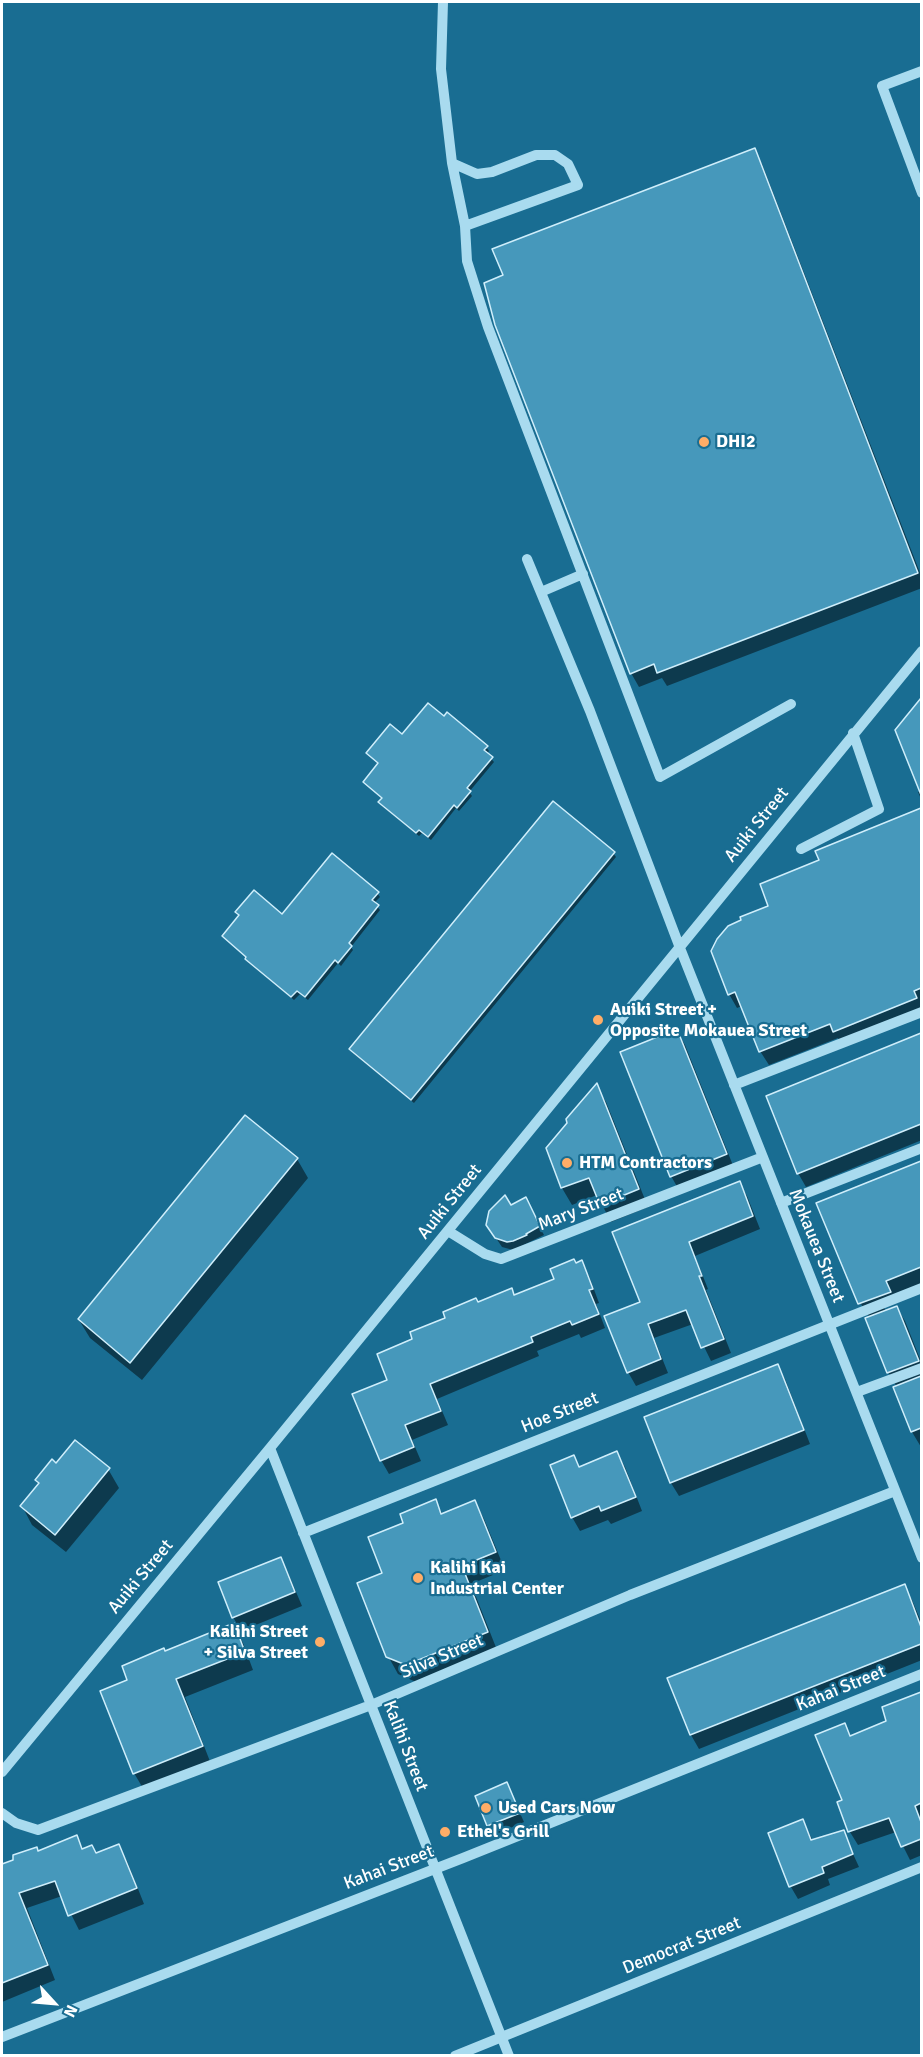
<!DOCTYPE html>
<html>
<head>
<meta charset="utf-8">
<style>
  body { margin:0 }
  #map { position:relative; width:923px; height:2057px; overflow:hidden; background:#196d92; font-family:Signika,sans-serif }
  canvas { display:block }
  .frame { position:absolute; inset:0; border:3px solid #fff; pointer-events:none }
  .north { position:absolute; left:24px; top:1973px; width:60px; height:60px; -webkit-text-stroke:4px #196d92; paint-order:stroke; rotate:116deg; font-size:16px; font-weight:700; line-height:24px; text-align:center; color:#fff }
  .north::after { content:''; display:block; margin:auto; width:21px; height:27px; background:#fff; clip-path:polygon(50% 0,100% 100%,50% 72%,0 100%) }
</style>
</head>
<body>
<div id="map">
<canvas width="923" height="2057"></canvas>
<div class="frame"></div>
<div class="north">N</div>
</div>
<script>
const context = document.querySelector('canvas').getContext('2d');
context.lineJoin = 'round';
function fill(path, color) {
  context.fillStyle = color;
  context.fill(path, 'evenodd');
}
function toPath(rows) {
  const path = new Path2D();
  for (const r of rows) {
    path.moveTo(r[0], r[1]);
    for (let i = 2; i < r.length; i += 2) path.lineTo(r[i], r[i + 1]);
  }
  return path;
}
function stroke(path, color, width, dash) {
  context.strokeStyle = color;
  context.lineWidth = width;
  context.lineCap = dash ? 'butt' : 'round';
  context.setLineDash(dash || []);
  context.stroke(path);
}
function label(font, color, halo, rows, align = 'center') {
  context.font = font + ' Signika,sans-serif';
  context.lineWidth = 4.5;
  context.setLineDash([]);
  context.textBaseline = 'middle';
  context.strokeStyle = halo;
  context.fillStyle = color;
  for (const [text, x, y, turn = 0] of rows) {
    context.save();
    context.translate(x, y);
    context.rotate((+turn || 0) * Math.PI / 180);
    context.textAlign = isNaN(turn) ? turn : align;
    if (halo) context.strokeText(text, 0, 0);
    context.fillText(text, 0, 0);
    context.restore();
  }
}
const shadow = toPath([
  [754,150,762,164,922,578,922,588,667,686,662,678,639,687,631,673,505,276],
  [922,701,922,801,918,792,921,791,897,730],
  [402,737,486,747,489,751,487,754,494,762,469,792,472,796,459,811,456,808,431,840,422,833,419,836,382,806,380,802,383,799,365,782,379,764,368,753],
  [922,810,922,1007,842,1045,838,1038,769,1065,760,1051,742,1006,737,1008,729,994,770,907,821,861,817,852],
  [613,853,616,857,414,1103,353,1053,351,1049],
  [377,893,380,897,374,903,380,910,351,947,353,950,341,966,338,963,308,1000,300,994,294,1000,249,963,247,958,224,937,240,917,237,913,282,916],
  [677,1031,685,1045,734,1168,679,1190,671,1176],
  [922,1035,922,1140,806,1187,798,1173,768,1097],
  [596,1086,606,1102,648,1207,611,1222,597,1195,572,1205,562,1188,547,1149],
  [246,1117,297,1159,308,1178,142,1380,90,1338,79,1320],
  [922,1163,922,1286,882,1302,886,1312,897,1308,905,1321,922,1364,921,1447,912,1432,895,1388,897,1387,888,1372,870,1318,861,1304,818,1204],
  [739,1183,747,1196,760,1229,695,1256,708,1289,706,1290,731,1353,711,1361,693,1324,654,1338,668,1373,636,1386,628,1372,642,1303,614,1233],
  [510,1207,530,1208,544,1235,513,1250,502,1247,490,1229],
  [581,1262,589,1276,599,1303,596,1304,605,1328,581,1338,579,1334,537,1351,539,1356,437,1399,448,1425,412,1440,421,1461,389,1474,381,1460,389,1381,414,1340,478,1303,515,1296,556,1280],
  [777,1365,785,1379,810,1444,679,1496,671,1483,646,1418],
  [617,1453,625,1467,642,1511,611,1524,608,1520,580,1531,572,1517,574,1457,580,1468],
  [56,1465,108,1469,119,1488,66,1552,32,1525,22,1506,39,1484,37,1480],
  [435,1501,443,1515,475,1502,484,1519,505,1570,471,1584,497,1650,416,1682,398,1674,388,1656,384,1574],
  [280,1559,288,1573,302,1606,241,1631,233,1617],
  [904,1586,912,1600,922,1624,922,1660,699,1749,691,1735,669,1679],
  [233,1625,243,1643,253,1670,185,1697,211,1764,144,1790,134,1773,165,1653],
  [922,1694,922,1855,910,1860,896,1832,858,1845,850,1832,839,1803,844,1801,844,1725,851,1737,888,1722,884,1708],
  [511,1793,524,1822,494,1835,477,1796],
  [803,1821,813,1841,843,1832,859,1867,828,1879,830,1885,798,1899,791,1887,770,1834],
  [76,1837,84,1850,96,1855,118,1846,127,1861,144,1904,79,1930,62,1896,27,1908,55,1980,2,2002,2,1866]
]);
const building = toPath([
  [755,148,918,573,657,673,654,664,630,674,495,325,484,283,503,275,492,249,755,148],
  [921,698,921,795,895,730,921,698],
  [428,703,444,716,447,712,488,746,484,750,493,757,467,788,471,791,457,808,454,805,428,837,419,830,416,833,378,802,382,798,363,782,378,763,366,753,390,724,402,734,428,703],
  [553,801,615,852,411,1100,349,1049,553,801],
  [921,808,921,988,914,991,917,998,833,1032,830,1024,759,1052,735,992,728,995,711,951,717,939,728,926,741,920,740,917,768,906,760,884,819,860,815,851,921,808],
  [332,853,379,892,372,900,379,905,349,943,352,946,338,963,335,960,305,997,297,991,291,997,245,959,246,957,222,936,239,915,235,912,254,890,282,914,332,853],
  [677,1029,727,1154,670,1177,620,1052,677,1029],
  [921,1033,921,1124,797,1174,766,1096,921,1033],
  [597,1083,639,1189,600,1205,589,1178,561,1188,546,1148,567,1123,566,1119,597,1083],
  [245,1115,298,1158,130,1363,78,1319,245,1115],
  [921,1161,921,1267,886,1281,891,1292,858,1304,816,1203,921,1161],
  [740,1181,753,1216,689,1242,702,1276,699,1276,724,1339,701,1348,686,1310,648,1324,661,1359,627,1373,604,1316,640,1302,612,1232,740,1181],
  [505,1195,511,1205,526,1197,540,1226,526,1234,527,1235,513,1241,507,1242,495,1238,486,1225,489,1211,505,1195],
  [574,1259,576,1263,582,1260,593,1289,589,1290,599,1314,572,1325,570,1321,531,1337,533,1342,430,1384,441,1411,405,1425,414,1447,380,1461,352,1394,387,1380,377,1354,412,1339,410,1332,445,1318,443,1312,476,1298,478,1302,512,1288,514,1295,554,1279,550,1269,574,1259],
  [897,1306,919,1361,887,1373,865,1318,897,1306],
  [778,1364,804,1430,670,1483,644,1417,778,1364],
  [921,1376,921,1428,911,1432,893,1387,921,1376],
  [75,1440,110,1468,55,1535,20,1506,39,1483,35,1480,52,1459,56,1463,75,1440],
  [617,1451,636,1497,601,1511,599,1506,571,1518,550,1465,574,1455,579,1467,617,1451],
  [436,1499,441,1514,475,1500,496,1552,462,1566,488,1632,406,1665,386,1657,357,1583,382,1573,368,1537,403,1523,400,1514,436,1499],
  [281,1557,295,1592,232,1618,218,1582,281,1557],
  [905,1584,921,1627,921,1644,690,1735,667,1678,905,1584],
  [234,1623,245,1652,176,1679,203,1746,133,1774,100,1691,127,1680,122,1666,164,1648,165,1651,234,1623],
  [921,1692,921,1803,915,1806,921,1822,921,1839,901,1847,889,1818,848,1832,837,1802,842,1800,815,1735,845,1723,850,1736,886,1721,882,1707,921,1692],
  [507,1782,520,1813,487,1826,475,1796,507,1782],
  [803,1819,811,1840,844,1830,853,1854,822,1867,824,1873,789,1887,768,1833,803,1819],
  [77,1835,82,1849,92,1845,96,1853,119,1844,137,1888,68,1916,55,1881,19,1893,48,1965,2,1983,2,1864,13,1860,13,1855,37,1847,38,1851,77,1835]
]);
const minor = toPath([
  [443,2,441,69,452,163,465,226,467,261,488,327,660,777,791,704],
  [922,71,882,86,922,193],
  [452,163,477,174,492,172,536,155,555,155,568,164,578,185,465,226],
  [527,559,590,711,680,948,922,1558],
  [541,592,583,574],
  [801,849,879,809,853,733],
  [734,1085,922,1012],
  [781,1203,922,1148],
  [448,1231,485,1254,501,1259,763,1157],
  [857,1392,922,1368],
  [270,1448,509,2056],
  [303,1533,922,1288],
  [2,1772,270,1448,922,651],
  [2,1813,16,1823,38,1830,371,1705,630,1595,895,1491],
  [2,2037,463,1858,922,1674],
  [455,2056,922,1867]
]);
const markers = [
  [704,442,6,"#ffad67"],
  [598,1020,6,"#ffad67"],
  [567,1163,6,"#ffad67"],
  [418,1578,6,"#ffad67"],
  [320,1642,6,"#ffad67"],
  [486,1808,6,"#ffad67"],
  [445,1832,6,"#ffad67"]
];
const poiNames = [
  ["DHI2",716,442],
  ["Auiki Street +",610,1010],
  ["Opposite Mokauea Street",610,1031],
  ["HTM Contractors",579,1163],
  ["Kalihi Kai",430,1568],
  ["Industrial Center",430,1589],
  ["Kalihi Street",308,1632,"right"],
  ["+ Silva Street",308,1653,"right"],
  ["Used Cars Now",498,1808],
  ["Ethel's Grill",457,1832]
];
const streetNames = [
  ["Auiki Street",757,825,-51],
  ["Auiki Street",450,1202,-51],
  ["Mary Street",581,1210,-21],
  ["Mokauea Street",816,1246,68],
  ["Hoe Street",560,1413,-22],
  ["Auiki Street",141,1577,-50],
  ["Silva Street",442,1657,-23],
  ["Kahai Street",841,1689,-22],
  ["Kalihi Street",405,1746,69],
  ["Kahai Street",389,1868,-21],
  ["Democrat Street",682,1946,-22]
];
fill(shadow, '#0007');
fill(building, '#4698bb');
stroke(building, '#cfeefb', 1.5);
stroke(minor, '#a9dbef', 10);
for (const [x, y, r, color] of markers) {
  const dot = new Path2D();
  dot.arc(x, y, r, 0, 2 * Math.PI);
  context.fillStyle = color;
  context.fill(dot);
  stroke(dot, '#196d92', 2);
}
label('bold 18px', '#fff', '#196d92', poiNames, 'left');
label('18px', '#fff', '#196d92', streetNames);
</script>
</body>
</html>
